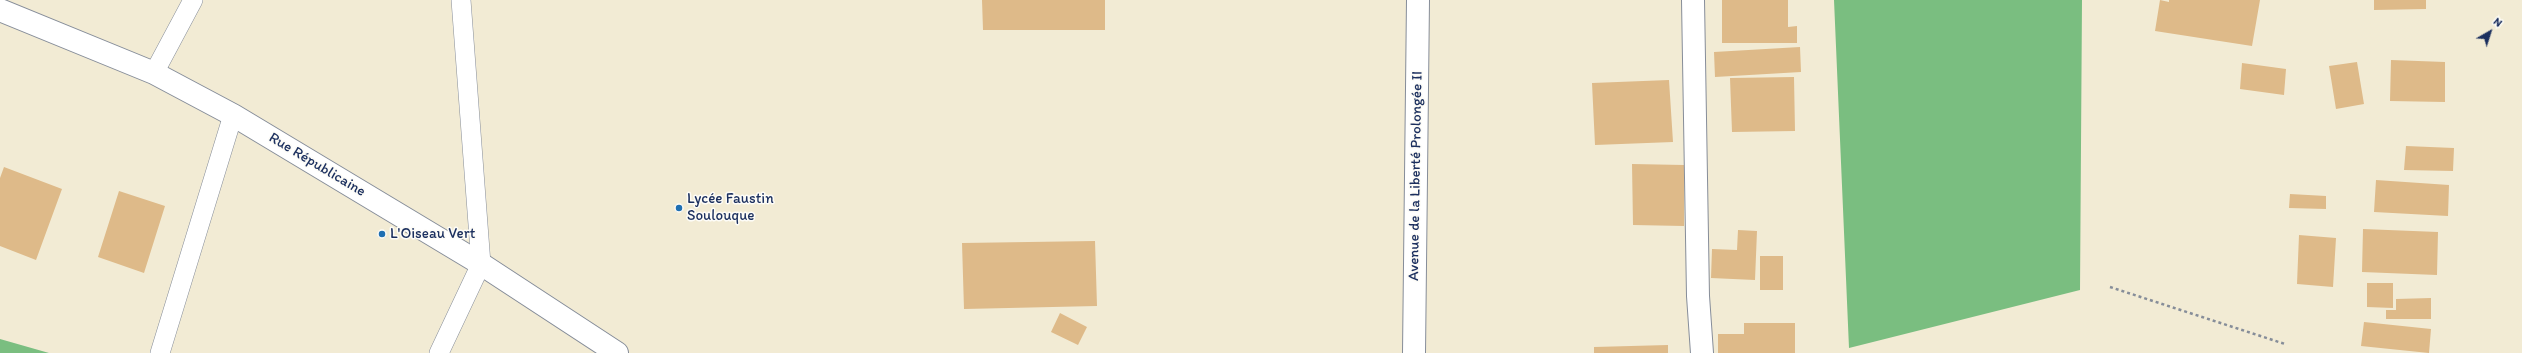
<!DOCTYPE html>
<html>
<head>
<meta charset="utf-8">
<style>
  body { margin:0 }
  #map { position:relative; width:2522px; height:353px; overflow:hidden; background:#f2ebd4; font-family:Itim,sans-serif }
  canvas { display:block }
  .north { position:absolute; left:2470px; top:12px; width:40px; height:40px; -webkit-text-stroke:3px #fdfcf7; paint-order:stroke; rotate:39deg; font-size:11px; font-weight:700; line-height:16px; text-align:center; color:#1b2f5e }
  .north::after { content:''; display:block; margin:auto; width:14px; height:18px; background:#1b2f5e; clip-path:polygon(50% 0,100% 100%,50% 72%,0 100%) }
</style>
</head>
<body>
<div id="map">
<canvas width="2522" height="353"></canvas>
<div class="north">N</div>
</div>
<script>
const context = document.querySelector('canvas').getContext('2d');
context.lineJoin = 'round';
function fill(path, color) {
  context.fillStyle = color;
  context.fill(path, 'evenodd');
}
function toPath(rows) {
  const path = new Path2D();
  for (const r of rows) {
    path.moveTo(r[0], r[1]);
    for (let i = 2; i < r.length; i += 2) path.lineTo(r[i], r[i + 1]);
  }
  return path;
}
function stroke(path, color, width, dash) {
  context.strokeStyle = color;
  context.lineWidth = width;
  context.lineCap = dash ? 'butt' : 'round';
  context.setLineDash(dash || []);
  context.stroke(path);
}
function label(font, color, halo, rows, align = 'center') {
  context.font = font + ' Itim,sans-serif';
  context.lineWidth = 3;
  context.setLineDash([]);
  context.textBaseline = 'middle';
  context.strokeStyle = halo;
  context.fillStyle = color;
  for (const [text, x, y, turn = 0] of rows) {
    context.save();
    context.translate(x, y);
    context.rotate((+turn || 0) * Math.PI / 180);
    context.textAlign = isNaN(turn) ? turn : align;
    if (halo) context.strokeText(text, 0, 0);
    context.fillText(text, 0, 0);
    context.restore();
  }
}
const forest = toPath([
  [1834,0,2082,0,2080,290,1849,348],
  [0,339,49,353,0,353]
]);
const building = toPath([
  [982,0,1105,0,1105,30,983,30],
  [1722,0,1788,0,1788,27,1797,26,1797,43,1722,43],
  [2160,0,2169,2,2169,0,2260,0,2252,46,2155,31],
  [2374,0,2426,0,2426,9,2374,10],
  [1800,47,1801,72,1715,77,1714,52],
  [2391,60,2445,62,2445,102,2390,101],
  [2357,62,2364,104,2336,109,2329,66],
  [2242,63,2286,69,2284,95,2240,89],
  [1794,77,1795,131,1732,132,1730,78],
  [1669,80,1673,142,1595,145,1592,83],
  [2406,146,2454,148,2453,171,2404,170],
  [1632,164,1684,165,1684,226,1633,225],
  [4,167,62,189,36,260,0,246,0,178],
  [2376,180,2449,185,2448,216,2374,212],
  [119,191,165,206,144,273,98,257],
  [2290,194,2326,196,2326,209,2289,208],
  [2363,229,2438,232,2437,275,2362,272],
  [1738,230,1757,231,1755,280,1711,278,1712,249,1737,250],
  [2299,235,2336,238,2333,287,2297,284],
  [1095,241,1097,306,964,309,962,243],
  [1760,256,1783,256,1783,290,1760,290],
  [2367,283,2393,283,2393,308,2367,307],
  [2431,298,2431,319,2386,319,2386,310,2396,310,2396,299],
  [1060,313,1087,327,1078,345,1051,332],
  [2364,322,2431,329,2429,353,2361,346],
  [1744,323,1795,323,1795,353,1718,353,1718,334,1744,334],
  [1668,345,1668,353,1594,353,1594,347]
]);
const path = toPath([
  [2110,287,2285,344]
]);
const service = toPath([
  [154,73,193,0],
  [160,353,233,115],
  [439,353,481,264,461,0]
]);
const minor = toPath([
  [1693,0,1698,296,1702,353],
  [1414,353,1418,0]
]);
const tertiary = toPath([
  [0,10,154,73,233,115,481,264,617,353]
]);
const markers = [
  [679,208,4,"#1f6fb2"],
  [382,234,4,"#1f6fb2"]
];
const streetNames = [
  ["Rue Républicaine",317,165,31],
  ["Avenue de la Liberté Prolongée II",1416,176,-89]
];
const poiNames = [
  ["Lycée Faustin",687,199],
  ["Soulouque",687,216],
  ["L'Oiseau Vert",390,234]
];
fill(forest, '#7abe80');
fill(building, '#deba89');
stroke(service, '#868d99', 20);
stroke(minor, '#868d99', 24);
stroke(tertiary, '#868d99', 24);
stroke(path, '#868d99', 2.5, [3, 3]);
stroke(service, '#fff', 19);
stroke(minor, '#fff', 22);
stroke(tertiary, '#fff', 22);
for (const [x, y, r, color] of markers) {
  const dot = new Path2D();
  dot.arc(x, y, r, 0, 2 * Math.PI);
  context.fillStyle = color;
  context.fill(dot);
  stroke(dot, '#fdfcf7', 1.5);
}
label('15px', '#1b2f5e', '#fdfcf7', streetNames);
label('15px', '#1b2f5e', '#fdfcf7', poiNames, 'left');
</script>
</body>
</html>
